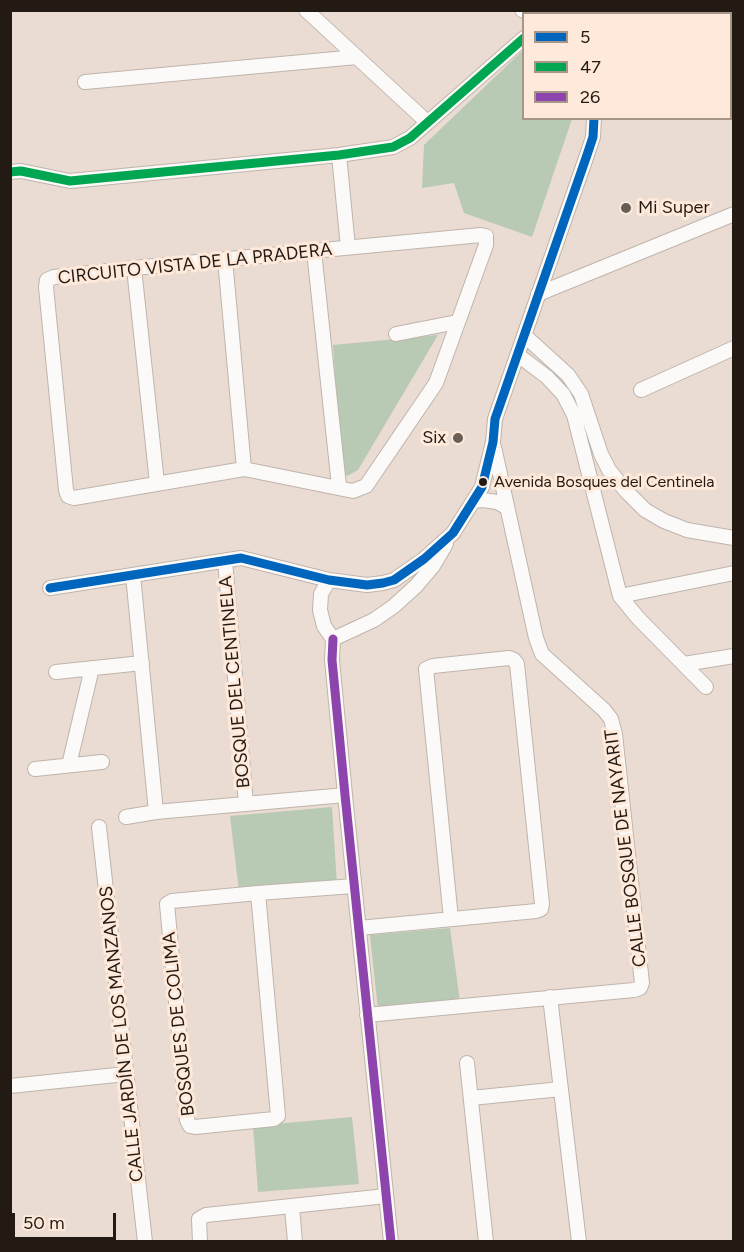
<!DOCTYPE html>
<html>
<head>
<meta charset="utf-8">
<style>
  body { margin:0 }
  #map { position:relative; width:744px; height:1252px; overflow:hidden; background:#eadcd2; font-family:Figtree,sans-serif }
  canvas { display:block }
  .frame { position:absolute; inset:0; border:12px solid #231a13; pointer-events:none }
  .legend { position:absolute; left:522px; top:12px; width:210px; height:108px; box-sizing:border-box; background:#fee9da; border:2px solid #a6968a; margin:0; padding:8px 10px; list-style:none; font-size:18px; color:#231a13 }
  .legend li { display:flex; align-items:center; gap:12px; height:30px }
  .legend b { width:30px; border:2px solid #a6968a }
  .scale { position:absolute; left:12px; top:1213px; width:104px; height:27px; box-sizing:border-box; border:3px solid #231a13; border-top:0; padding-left:8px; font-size:18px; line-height:21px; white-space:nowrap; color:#231a13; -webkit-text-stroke:4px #fee9da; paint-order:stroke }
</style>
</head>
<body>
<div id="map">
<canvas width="744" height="1252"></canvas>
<div class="frame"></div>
<ul class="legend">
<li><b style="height:8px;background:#0065bd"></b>5</li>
<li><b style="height:8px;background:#00a651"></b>47</li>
<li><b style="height:8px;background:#8e44ad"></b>26</li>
</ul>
<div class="scale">50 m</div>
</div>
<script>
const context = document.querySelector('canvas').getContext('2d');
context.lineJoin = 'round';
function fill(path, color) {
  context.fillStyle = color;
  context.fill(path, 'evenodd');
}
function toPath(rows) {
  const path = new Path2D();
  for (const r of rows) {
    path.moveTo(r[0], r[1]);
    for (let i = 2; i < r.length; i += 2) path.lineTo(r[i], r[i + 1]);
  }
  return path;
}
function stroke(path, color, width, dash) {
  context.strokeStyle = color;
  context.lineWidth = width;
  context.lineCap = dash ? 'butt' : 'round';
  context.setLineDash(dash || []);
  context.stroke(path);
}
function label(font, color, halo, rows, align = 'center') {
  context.font = font + ' Figtree,sans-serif';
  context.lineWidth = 6;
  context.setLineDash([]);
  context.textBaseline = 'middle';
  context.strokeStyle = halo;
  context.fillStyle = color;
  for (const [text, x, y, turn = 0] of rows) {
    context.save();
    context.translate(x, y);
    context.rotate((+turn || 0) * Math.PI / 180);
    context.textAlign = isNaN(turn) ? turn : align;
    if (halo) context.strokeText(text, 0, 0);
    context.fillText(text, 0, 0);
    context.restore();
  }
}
const green = toPath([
  [521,52,524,54,524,118,572,119,532,237,464,213,454,183,422,188,424,145],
  [438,335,358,470,347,476,341,470,333,345],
  [332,807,337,885,239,891,230,816],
  [450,928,460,1002,378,1010,370,935],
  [352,1117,359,1184,258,1192,253,1126]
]);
const minor = toPath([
  [306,10,427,122],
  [522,10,531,14],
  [704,10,705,14],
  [611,14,617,10],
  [730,68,734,75],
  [85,82,357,57],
  [339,155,348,247],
  [10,172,21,171,70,181,339,155,393,147,410,138,524,38],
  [481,235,486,236,486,245,436,383,366,486,353,491,244,469,74,498,68,496,66,490,46,287,47,280,54,277,134,268,481,235],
  [314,251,339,486],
  [225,259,244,469],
  [134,268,157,483],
  [538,294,734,214],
  [396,334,457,322],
  [525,336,568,375,581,394,601,454,609,470,626,491,645,510,664,521,687,530,734,538],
  [518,355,547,377,563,394,574,415,620,596,638,618,706,687],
  [641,390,734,348],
  [473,501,483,500,497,502,506,507],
  [225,561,246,804],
  [133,575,156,812],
  [329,580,321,594,320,610,324,626,333,639],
  [50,588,241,558,329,580,367,585,383,583,394,580,424,559,453,533,482,487,493,442,495,419,587,155,593,137,594,118],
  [620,596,734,573],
  [333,639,332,660,345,795,391,1242],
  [333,639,374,620,394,606,416,586,433,566,446,544],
  [684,664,734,656],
  [56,672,142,663],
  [69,765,92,668],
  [35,769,102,762],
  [126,817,156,812,345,795],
  [99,827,145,1242],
  [258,893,278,1116,274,1119,195,1127,190,1126,187,1120,167,904,172,901,258,893,354,886],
  [359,928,536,911,541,909,542,904,517,664,514,660,509,658,433,666,426,669,451,919],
  [550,997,579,1242],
  [367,1015,634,990,640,988,642,983,615,734,611,719,604,710,542,654,536,638,494,447],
  [467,1063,486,1242],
  [10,1086,126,1074],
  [471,1098,561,1089],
  [292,1207,295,1242],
  [200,1242,199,1219,206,1215,386,1196]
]);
const bus1 = toPath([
  [50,588,241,558,329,580,367,585,383,583,394,580,424,559,453,533,482,487,493,442,495,419,587,155,593,137,594,118]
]);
const bus2 = toPath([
  [10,172,21,171,70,181,339,155,393,147,410,138,524,38]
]);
const bus3 = toPath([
  [333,639,332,660,345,795,391,1242]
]);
const markers = [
  [626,208,6,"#695e56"],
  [458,438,6,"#695e56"],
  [483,482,5,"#231a13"]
];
const busNames = [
  ["Avenida Bosques del Centinela",494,482]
];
const poiNames = [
  ["Mi Super",638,208],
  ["Six",446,438,"right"]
];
const streetNames = [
  ["CIRCUITO VISTA DE LA PRADERA",195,264,-6],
  ["BOSQUE DEL CENTINELA",235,682,-95],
  ["CALLE BOSQUE DE NAYARIT",626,848,-97],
  ["BOSQUES DE COLIMA",179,1024,-96],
  ["CALLE JARDÍN DE LOS MANZANOS",122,1034,-96]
];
fill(green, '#b8c9b4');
stroke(minor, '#bfb4ac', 16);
stroke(minor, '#fcfaf8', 14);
stroke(bus1, '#0065bd', 9);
stroke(bus2, '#00a651', 9);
stroke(bus3, '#8e44ad', 9);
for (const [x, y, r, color] of markers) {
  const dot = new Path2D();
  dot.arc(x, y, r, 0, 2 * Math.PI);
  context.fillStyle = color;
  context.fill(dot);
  stroke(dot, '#fee9da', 2);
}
label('16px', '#231a13', '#fee9da', busNames, 'left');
label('18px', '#231a13', '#fee9da', poiNames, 'left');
label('18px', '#231a13', '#fee9da', streetNames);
</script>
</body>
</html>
